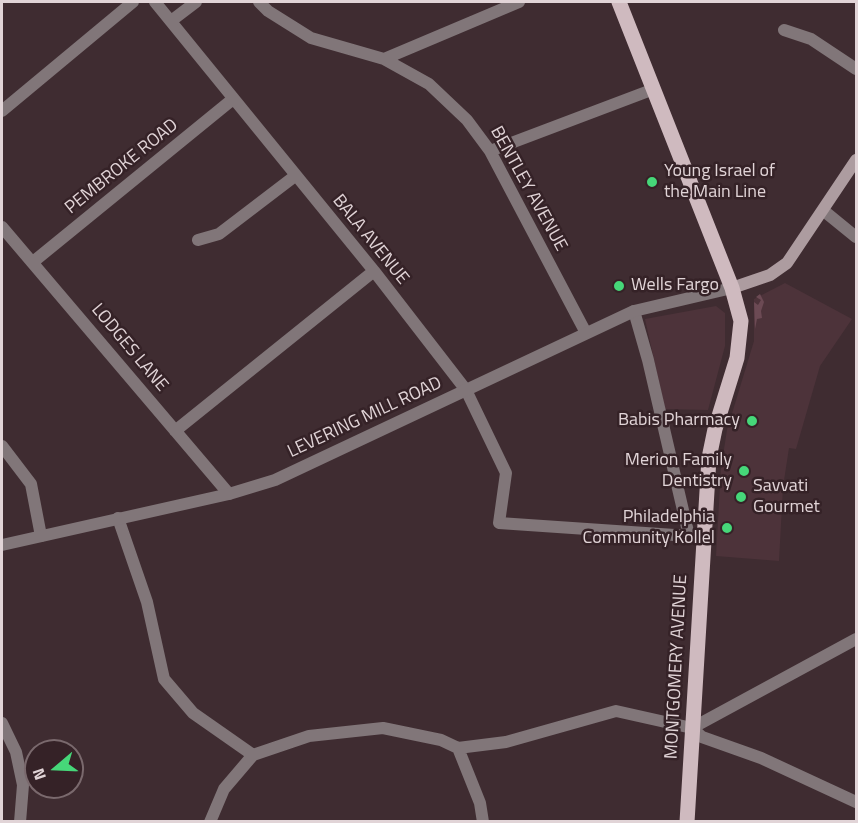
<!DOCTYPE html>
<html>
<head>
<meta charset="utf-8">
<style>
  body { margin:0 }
  #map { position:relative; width:858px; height:823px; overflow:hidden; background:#3f2c31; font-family:"Titillium Web",sans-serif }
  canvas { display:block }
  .frame { position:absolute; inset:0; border:3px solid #e1d4d7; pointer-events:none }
  .north { position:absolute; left:24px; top:739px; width:60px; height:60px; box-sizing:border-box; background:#352227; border:2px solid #7a696d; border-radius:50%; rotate:251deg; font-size:16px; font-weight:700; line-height:24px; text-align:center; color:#e1d4d7 }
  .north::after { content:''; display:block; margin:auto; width:21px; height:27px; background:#46d779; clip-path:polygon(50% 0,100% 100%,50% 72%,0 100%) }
</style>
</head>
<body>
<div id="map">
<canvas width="858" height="823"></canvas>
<div class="frame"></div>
<div class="north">N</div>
</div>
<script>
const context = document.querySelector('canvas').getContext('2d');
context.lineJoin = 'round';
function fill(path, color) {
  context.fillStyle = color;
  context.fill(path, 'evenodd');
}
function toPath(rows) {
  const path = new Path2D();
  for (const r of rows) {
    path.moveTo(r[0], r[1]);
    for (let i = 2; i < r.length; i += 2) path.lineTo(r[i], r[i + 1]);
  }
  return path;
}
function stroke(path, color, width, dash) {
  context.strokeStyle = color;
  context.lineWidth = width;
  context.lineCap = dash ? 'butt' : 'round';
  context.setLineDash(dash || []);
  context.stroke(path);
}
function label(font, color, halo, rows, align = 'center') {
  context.font = font + ' "Titillium Web",sans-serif';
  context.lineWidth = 5;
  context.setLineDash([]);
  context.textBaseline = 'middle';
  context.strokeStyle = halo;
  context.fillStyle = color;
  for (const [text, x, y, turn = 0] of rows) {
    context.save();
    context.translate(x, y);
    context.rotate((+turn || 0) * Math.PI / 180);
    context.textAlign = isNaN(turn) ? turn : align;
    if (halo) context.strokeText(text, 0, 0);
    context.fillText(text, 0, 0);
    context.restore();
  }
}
const built = toPath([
  [785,283,852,319,820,366,796,449,789,448,783,487,779,561,716,556,721,468,727,430,754,341,754,299],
  [716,306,725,313,725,346,708,410,665,409,645,319]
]);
const green = toPath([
  [760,294,764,302,761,311,762,318,757,319,755,329,754,302,758,305,761,300,756,297]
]);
const minor = toPath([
  [155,2,374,271,466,390,506,473,499,523,704,537],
  [259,2,268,11,311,38,384,59,429,84,467,120,490,151,586,333],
  [171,21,196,2],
  [784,30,811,39,856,69],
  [384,59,519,2],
  [2,111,133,2],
  [490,151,654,89],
  [824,211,856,237],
  [2,227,229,494],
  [198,240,219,234,295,176],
  [33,262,233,99],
  [634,311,648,360,689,536],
  [175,431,374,271],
  [2,446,31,484,41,536],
  [118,518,147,602,164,679,193,713,253,755,309,736,383,728,441,740,458,748,506,742,616,711,692,728,702,737,761,758,856,802],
  [2,723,16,752,23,785,20,822],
  [692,728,856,639],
  [458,748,480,803,483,822],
  [210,822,224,789,253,755]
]);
const tertiary = toPath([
  [2,545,229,494,275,480,634,311,732,288]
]);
const secondary = toPath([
  [732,288,770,275,787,263,856,160]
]);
const primary = toPath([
  [619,2,732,288,741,321,737,358,715,429,709,458,687,822]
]);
const markers = [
  [652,182,6,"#46d779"],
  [619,286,6,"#46d779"],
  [752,421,6,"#46d779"],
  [744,471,6,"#46d779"],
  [741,497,6,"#46d779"],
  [727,528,6,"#46d779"]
];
const streetNames = [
  ["PEMBROKE ROAD",122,167,-39],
  ["BENTLEY AVENUE",528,189,61],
  ["BALA AVENUE",370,240,51],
  ["LODGES LANE",129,348,50],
  ["LEVERING MILL ROAD",365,418,-25],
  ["MONTGOMERY AVENUE",677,667,-87]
];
const poiNames = [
  ["Young Israel of",664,172],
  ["the Main Line",664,193],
  ["Wells Fargo",631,286],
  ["Babis Pharmacy",740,421,"right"],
  ["Merion Family",732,461,"right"],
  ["Dentistry",732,482,"right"],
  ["Savvati",753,487],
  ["Gourmet",753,508],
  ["Philadelphia",715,518,"right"],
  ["Community Kollel",715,539,"right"]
];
fill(built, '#4d333a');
fill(green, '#6c4a54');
stroke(minor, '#817679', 12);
stroke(tertiary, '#817679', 12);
stroke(secondary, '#ad9ca0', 12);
stroke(primary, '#cfbabf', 15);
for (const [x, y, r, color] of markers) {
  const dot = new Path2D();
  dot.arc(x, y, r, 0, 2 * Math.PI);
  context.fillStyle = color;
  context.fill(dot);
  stroke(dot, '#352227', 2);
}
label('18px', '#e1d4d7', '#352227', streetNames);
label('18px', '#e1d4d7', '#352227', poiNames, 'left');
</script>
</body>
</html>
